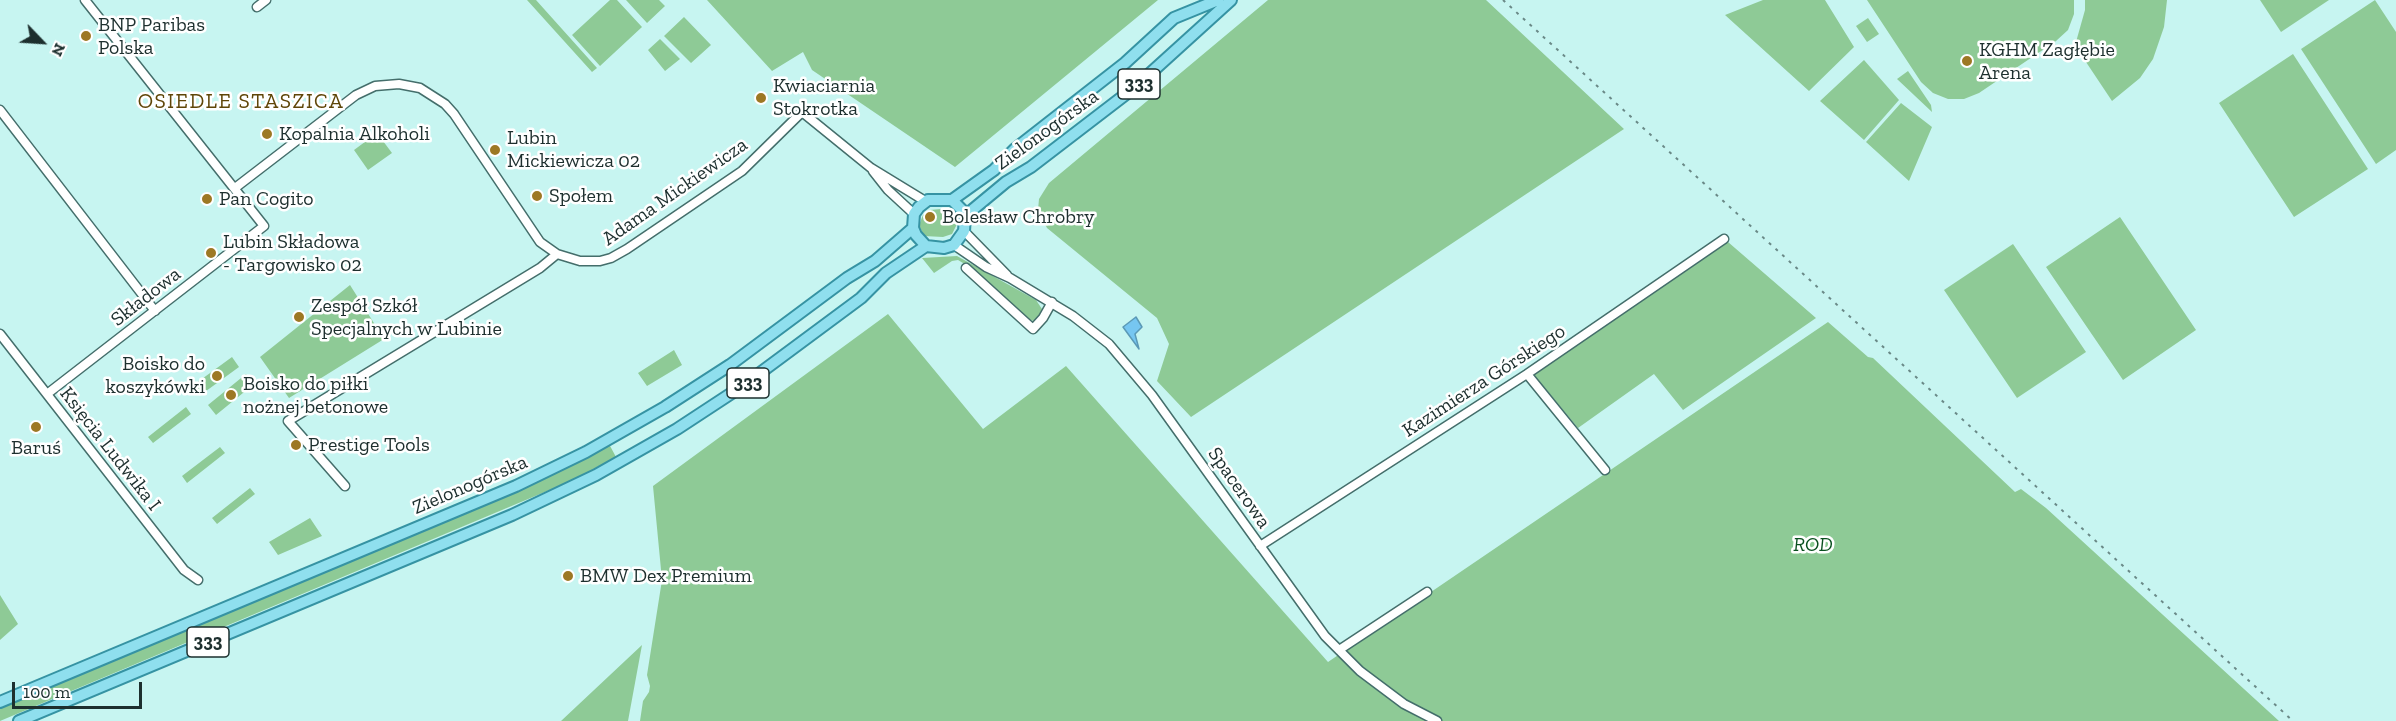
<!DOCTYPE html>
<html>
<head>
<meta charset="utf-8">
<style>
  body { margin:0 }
  #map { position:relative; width:2396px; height:721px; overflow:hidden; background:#c7f5f1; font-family:"Zilla Slab",serif }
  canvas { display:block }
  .north { position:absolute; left:12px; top:12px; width:60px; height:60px; -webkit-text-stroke:4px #fff; paint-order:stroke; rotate:115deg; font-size:16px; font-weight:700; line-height:24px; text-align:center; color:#1d2f2e }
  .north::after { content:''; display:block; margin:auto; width:21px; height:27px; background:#1d2f2e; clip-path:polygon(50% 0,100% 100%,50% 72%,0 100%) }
  .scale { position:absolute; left:12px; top:682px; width:130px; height:27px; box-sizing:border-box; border:3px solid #1d2f2e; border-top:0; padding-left:8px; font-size:18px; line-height:21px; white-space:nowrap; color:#1d2f2e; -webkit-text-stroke:4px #fff; paint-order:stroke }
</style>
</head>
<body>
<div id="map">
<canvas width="2396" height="721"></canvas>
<div class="north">N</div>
<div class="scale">100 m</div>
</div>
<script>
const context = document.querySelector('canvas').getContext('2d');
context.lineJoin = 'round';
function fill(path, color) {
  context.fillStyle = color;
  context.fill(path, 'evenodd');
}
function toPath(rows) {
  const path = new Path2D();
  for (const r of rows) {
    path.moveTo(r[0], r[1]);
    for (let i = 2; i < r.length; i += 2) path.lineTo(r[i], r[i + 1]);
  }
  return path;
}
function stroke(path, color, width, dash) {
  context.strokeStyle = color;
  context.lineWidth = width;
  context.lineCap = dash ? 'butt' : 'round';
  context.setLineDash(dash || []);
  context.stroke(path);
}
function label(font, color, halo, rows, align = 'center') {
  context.font = font + ' "Zilla Slab",serif';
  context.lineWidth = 5;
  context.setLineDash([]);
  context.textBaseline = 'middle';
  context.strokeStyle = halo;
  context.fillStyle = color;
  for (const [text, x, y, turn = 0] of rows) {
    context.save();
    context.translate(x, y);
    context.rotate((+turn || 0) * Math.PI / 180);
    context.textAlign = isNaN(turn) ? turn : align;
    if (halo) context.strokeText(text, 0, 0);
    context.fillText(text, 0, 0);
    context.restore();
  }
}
const green = toPath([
  [527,0,536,0,597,68,592,72],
  [610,0,617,0,642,27,600,66,572,35],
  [626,0,659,0,665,6,647,23],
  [707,0,1158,0,955,167,812,70,803,52,772,71],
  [1268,0,1486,0,1624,129,1191,417,1157,381,1169,344,1157,318,1047,228,1038,210,1039,199,1049,183],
  [1763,0,1825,0,1854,47,1809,91,1725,15],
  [1867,0,2074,0,2074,14,2068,30,2056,41,1979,93,1964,99,1948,99,1933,93,1921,82],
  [2085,0,2167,0,2164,27,2153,59,2140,78,2112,101,2080,53,2076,42,2085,10],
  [2260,0,2329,0,2281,32],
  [2375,0,2396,32,2396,150,2376,164,2301,49],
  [684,17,711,45,691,63,664,36],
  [1868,18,1879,34,1867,42,1856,26],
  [660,39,680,59,665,71,648,50],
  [2293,54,2368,169,2294,217,2219,103],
  [1864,60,1899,100,1864,140,1820,101],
  [1908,71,1931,105,1932,112,1897,79],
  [1901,103,1932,127,1909,181,1866,142],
  [377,133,392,153,368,170,354,150],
  [952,208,958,222,952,234,943,237,924,236,919,225,923,215,930,210],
  [2120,217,2196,330,2123,380,2046,267],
  [1728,242,1816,318,1683,410,1654,374,1578,428,1534,375],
  [2013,244,2086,352,2017,398,1944,290],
  [957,256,1036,300,1042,309,1037,319,1033,321,1029,319,969,265,968,266,958,260,952,261,934,273,922,258],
  [350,285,384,339,289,398,260,357],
  [888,314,983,429,1066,366,1328,662,1828,322,1868,357,1873,358,2015,492,2021,489,2046,508,2279,721,640,721,643,701,649,692,650,686,647,675,662,580,653,486],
  [674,350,682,365,647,386,638,373],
  [232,357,239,367,202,394,195,384],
  [246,374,254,384,216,415,208,405],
  [186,407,191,414,153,443,148,437],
  [609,444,616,457,571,481,0,721,0,705],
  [220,447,225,453,187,483,182,476],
  [250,488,255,494,217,524,212,518],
  [310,518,322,536,278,555,269,542],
  [0,595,18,624,0,640],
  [642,645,628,721,561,721]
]);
const water = toPath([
  [1136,317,1142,327,1135,334,1139,349,1123,327,1136,317]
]);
const minor = toPath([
  [257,7,266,0],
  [0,110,155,311],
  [873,171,888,190,914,214],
  [235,188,356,95,375,86,399,84,420,88,445,104,454,114,540,242,557,254,580,261,600,261,611,258,627,249,742,171,802,112,871,168,925,201],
  [964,231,1007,275],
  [954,245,986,267,1010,278,1073,316,1109,344,1152,395,1325,636,1360,671,1404,704,1437,721],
  [966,268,1033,329,1043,318,1052,302],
  [0,334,184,570,198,580],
  [1527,374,1605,470],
  [47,394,264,226,85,0],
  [345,486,288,421,540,268,557,254],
  [1260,546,1527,374,1724,239],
  [1339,650,1427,592]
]);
const major = toPath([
  [928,200,952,200,962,210,965,216,964,231,954,245,944,248,926,246,916,235,913,228,914,214,919,207,928,200],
  [952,200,994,170,1015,149,1125,63,1174,18,1218,0],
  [965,216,1006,182,1031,167,1134,88,1231,0],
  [0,702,516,486,586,452,665,407,730,365,847,278,875,261,913,228],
  [19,721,512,515,596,475,677,429,741,387,861,298,886,273,926,246]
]);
const rail = toPath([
  [1503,0,2293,721]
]);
const markers = [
  [86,36,6,"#9d7824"],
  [1967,61,6,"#9d7824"],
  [761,98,6,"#9d7824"],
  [267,134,6,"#9d7824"],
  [495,150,6,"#9d7824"],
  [537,196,6,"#9d7824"],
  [207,199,6,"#9d7824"],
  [930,217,6,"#9d7824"],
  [211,253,6,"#9d7824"],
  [299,317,6,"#9d7824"],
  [217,376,6,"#9d7824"],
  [231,395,6,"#9d7824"],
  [36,427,6,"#9d7824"],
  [296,445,6,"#9d7824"],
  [568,576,6,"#9d7824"]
];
const shields = [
  [1139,84,42],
  [748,383,42],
  [208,642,42]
];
const shieldNames = [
  ["333",1139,84],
  ["333",748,383],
  ["333",208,642]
];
const poiNames = [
  ["BNP Paribas",98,25],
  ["Polska",98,48],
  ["KGHM Zagłębie",1979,50],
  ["Arena",1979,73],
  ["Kwiaciarnia",773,86],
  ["Stokrotka",773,109],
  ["Kopalnia Alkoholi",279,134],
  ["Lubin",507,138],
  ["Mickiewicza 02",507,161],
  ["Społem",549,196],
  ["Pan Cogito",219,199],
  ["Bolesław Chrobry",942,217],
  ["Lubin Składowa",223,242],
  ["- Targowisko 02",223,265],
  ["Zespół Szkół",311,306],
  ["Specjalnych w Lubinie",311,329],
  ["Boisko do",205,364,"right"],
  ["koszykówki",205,387,"right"],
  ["Boisko do piłki",243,384],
  ["nożnej betonowe",243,407],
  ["Prestige Tools",308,445],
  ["Baruś",36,448,"center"],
  ["BMW Dex Premium",580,576]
];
const streetNames = [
  ["Zielonogórska",1047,130,-36],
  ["Adama Mickiewicza",675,192,-35],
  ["Składowa",146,297,-38],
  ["Kazimierza Górskiego",1484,381,-33],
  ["Księcia Ludwika I",110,449,52],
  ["Zielonogórska",470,485,-23],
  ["Spacerowa",1239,488,55]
];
const parkNames = [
  ["ROD",1813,545]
];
const neighbourhoodNames = [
  ["OSIEDLE STASZICA",241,102]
];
fill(green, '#8eca96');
fill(water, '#76c6f1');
stroke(water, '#5b99b6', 1.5);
stroke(minor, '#446e6b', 11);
stroke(major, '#3693a3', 14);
stroke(minor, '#fff', 8);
stroke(major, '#8fdfee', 10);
stroke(rail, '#6a8987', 2, [3, 6]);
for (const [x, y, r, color] of markers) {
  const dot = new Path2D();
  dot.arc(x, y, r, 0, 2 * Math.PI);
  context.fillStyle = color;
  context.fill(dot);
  stroke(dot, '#fff', 2);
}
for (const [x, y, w] of shields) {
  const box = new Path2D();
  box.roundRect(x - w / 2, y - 15, w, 30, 4.5);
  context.fillStyle = '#fff';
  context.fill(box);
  stroke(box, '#1d2f2e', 1.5);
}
label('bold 18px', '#1d2f2e', null, shieldNames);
label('20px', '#1d2f2e', '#fff', poiNames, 'left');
label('20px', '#1d2f2e', '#fff', streetNames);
label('italic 20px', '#09501f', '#fff', parkNames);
context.letterSpacing = '1.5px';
label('21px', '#5f4608', '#fff', neighbourhoodNames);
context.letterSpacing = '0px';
</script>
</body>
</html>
